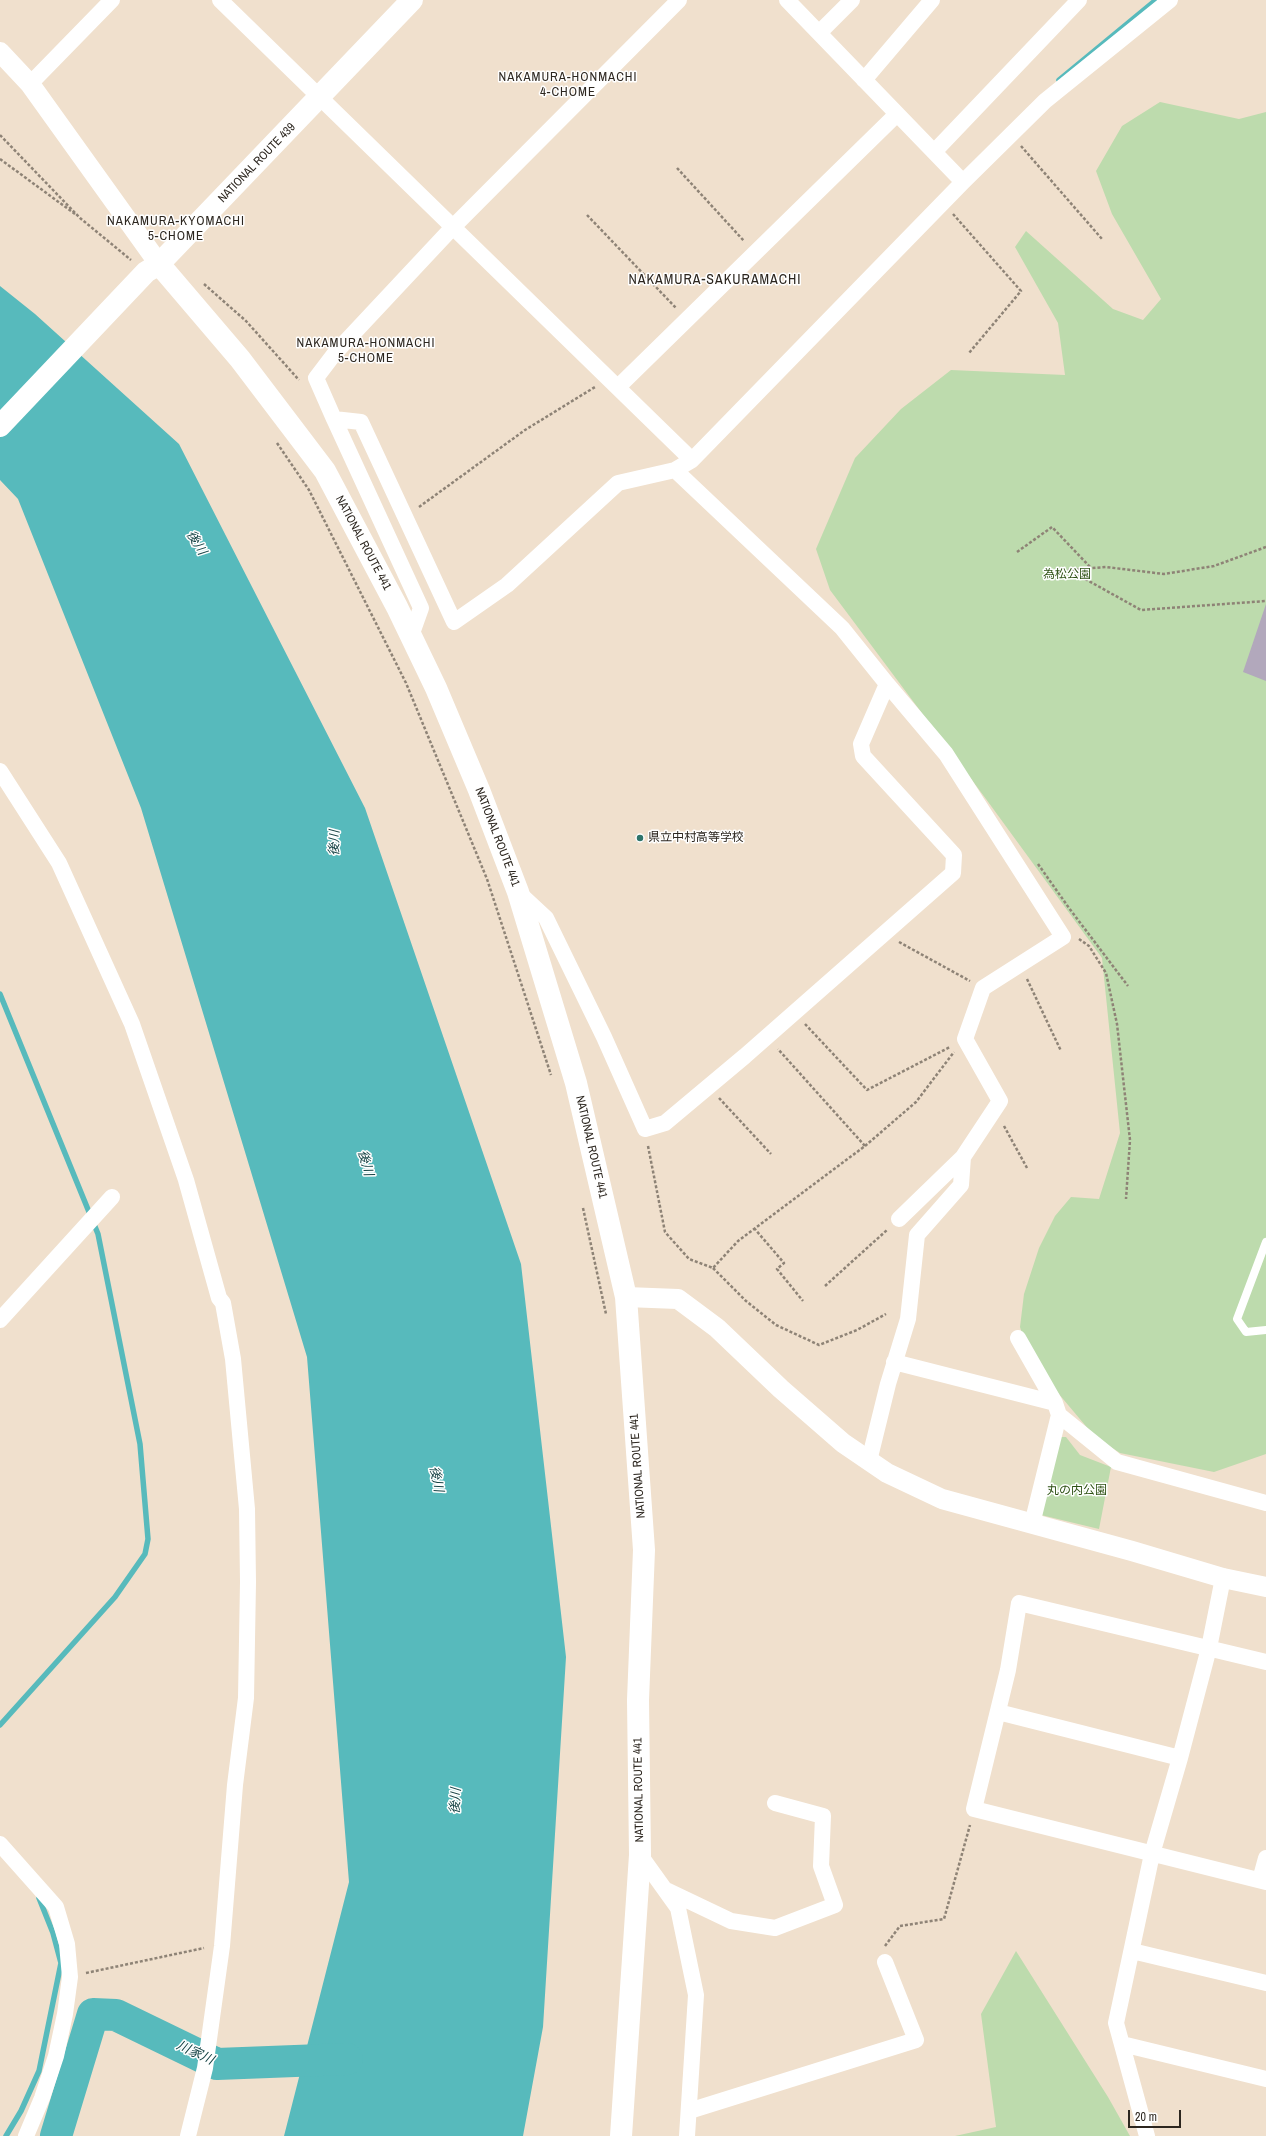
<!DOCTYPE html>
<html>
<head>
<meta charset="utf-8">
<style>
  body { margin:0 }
  #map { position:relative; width:1266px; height:2136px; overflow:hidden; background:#f0e0cd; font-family:"Archivo Narrow",sans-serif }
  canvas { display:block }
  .scale { position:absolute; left:1128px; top:2110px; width:53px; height:18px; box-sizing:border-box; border:2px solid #2c261f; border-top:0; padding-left:5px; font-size:12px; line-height:14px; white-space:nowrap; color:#2c261f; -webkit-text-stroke:3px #fff; paint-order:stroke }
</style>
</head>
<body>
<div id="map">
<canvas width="1266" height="2136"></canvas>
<div class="scale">20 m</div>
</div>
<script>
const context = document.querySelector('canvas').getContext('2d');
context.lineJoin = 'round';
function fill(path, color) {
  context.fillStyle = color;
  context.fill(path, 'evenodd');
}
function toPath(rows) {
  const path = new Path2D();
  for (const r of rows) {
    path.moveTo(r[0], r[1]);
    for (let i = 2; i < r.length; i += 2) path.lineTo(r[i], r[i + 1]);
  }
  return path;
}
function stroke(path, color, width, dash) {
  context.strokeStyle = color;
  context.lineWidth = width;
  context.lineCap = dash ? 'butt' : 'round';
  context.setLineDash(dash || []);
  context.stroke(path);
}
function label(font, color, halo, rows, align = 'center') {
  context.font = font + ' "Archivo Narrow","Noto Sans JP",sans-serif';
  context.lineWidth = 3;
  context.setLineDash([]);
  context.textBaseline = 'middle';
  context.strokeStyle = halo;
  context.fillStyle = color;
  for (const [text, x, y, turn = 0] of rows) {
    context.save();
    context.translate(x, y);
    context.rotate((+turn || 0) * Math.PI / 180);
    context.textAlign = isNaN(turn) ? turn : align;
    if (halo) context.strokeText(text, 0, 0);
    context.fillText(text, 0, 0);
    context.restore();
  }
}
const green = toPath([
  [1160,102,1239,119,1266,112,1266,1454,1214,1472,1120,1453,1095,1437,1058,1393,1025,1343,1020,1327,1024,1294,1039,1248,1055,1216,1071,1197,1099,1199,1120,1133,1102,958,986,799,830,590,816,549,855,458,901,409,951,370,1065,375,1058,323,1015,247,1026,231,1113,309,1143,320,1161,299,1112,214,1096,171,1122,126],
  [1060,1437,1066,1437,1080,1455,1111,1467,1099,1529,1041,1515],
  [1016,1951,1108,2097,1130,2136,955,2136,996,2127,981,2014]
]);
const water = toPath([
  [0,286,35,314,179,444,365,808,521,1264,566,1657,543,2027,523,2136,284,2136,349,1882,307,1357,141,808,18,499,0,480]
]);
const stream = toPath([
  [1059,80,1156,0],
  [0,994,98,1234,140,1444,148,1539,145,1554,115,1597,0,1725],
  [6,2136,21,2111,39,2071,61,1963,53,1933,39,1898]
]);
const river = toPath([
  [56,2136,93,2014,116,2015,217,2064,347,2059]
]);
const building = toPath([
  [1266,604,1266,681,1243,672]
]);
const path = toPath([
  [0,135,80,218,131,260],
  [1021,146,1102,239],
  [0,159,75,214],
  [677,168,744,241],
  [953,214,1021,291,969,353],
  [587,215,676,308],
  [204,284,246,321,299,380],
  [277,443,309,490,406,683,487,879,551,1075],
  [419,507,525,430,595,387],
  [1266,547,1214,566,1164,574,1106,567,1069,570,1141,610,1266,601],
  [1017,552,1052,527,1091,568],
  [1038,864,1069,908,1128,986],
  [1079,939,1089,946,1106,973,1117,1024,1130,1140,1126,1199],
  [899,942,970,981],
  [1027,979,1061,1051],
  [805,1024,867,1090,950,1047],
  [719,1098,771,1154],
  [1004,1126,1027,1168],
  [648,1146,665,1232,689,1259,713,1268,738,1241,865,1146,778,1049],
  [865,1146,916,1102,954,1052],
  [583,1208,606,1314],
  [754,1228,784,1263,777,1269,803,1301],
  [713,1268,746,1301,776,1325,819,1345,857,1330,886,1314],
  [825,1286,887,1230],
  [885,1946,900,1926,944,1919,970,1825],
  [86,1973,204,1948]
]);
const service = toPath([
  [1266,1242,1237,1319,1246,1332,1266,1330]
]);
const minor = toPath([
  [220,0,692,460],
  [787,0,963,182],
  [819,33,852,0],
  [864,80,932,0],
  [30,84,112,0],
  [934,152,1079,0],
  [618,387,897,114],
  [334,419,316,378,335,353,453,227,679,0],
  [411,636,421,608,334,419,361,422,454,622,507,585,618,483,675,470],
  [887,684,946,754,1063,937,983,988,965,1039,1000,1101,963,1157,899,1219],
  [0,771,59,863,132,1024,186,1180,219,1298,223,1303,233,1359,247,1509,248,1582,246,1698,235,1785,222,1946,205,2068,188,2136],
  [518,892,546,918,604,1037,645,1129,665,1123,745,1056,953,873,954,855,863,756,861,744,887,684,842,628,675,470,692,460,963,182,1045,101,1170,0],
  [0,1320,112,1197],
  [1018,1338,1055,1403,1059,1415,1032,1524],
  [894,1362,1055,1403],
  [1059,1415,1117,1462,1266,1503],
  [869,1461,888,1384,908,1319,917,1235,961,1185,963,1157],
  [1266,1662,1019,1603,1008,1670,974,1809,1266,1882],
  [998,1712,1180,1758],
  [0,1844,56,1907,67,1944,70,1977,65,2014,56,2056,42,2098,26,2136],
  [640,1855,678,1908,696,1995,687,2136],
  [1260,1880,1266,1858],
  [666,1890,731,1921,775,1928,835,1905,821,1866,823,1816,775,1803],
  [1132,1951,1266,1983],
  [1122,2044,1266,2079],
  [689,2111,916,2040,885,1962],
  [1147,2136,1116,2023,1152,1854,1180,1758,1209,1648,1223,1578]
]);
const tertiary = toPath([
  [0,52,30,84,159,264],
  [626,1297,678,1299,717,1328,781,1389,843,1443,887,1473,942,1499,1132,1551,1223,1578,1266,1587]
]);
const trunk = toPath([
  [159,264,240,359,325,471,397,607,436,688,479,790,518,892,576,1083,626,1297,644,1550,638,1700,640,1855,621,2136],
  [0,426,146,272,159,264,412,0]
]);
const markers = [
  [640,838,4,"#2e746a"]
];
const streetNames = [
  ["NATIONAL ROUTE 439",257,163,-46],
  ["NATIONAL ROUTE 441",363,543,62],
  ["NATIONAL ROUTE 441",497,837,69],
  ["NATIONAL ROUTE 441",591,1147,77],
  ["NATIONAL ROUTE 441",638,1466,-94],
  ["NATIONAL ROUTE 441",639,1790,-91]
];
const parkNames = [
  ["為松公園",1067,575],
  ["丸の内公園",1077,1491]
];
const poiNames = [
  ["県立中村高等学校",648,838]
];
const neighbourhoodNames = [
  ["NAKAMURA-HONMACHI",568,78],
  ["4-CHOME",568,93],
  ["NAKAMURA-KYOMACHI",176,222],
  ["5-CHOME",176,237],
  ["NAKAMURA-HONMACHI",366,344],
  ["5-CHOME",366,359]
];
const waterNames = [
  ["後川",196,543,58],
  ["後川",335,843,-89],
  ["後川",365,1163,75],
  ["後川",436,1479,79],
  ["後川",456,1801,-87],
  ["川家川",195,2053,25]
];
const quarterNames = [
  ["NAKAMURA-SAKURAMACHI",715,280]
];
fill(green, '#bddbad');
fill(water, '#57babc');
stroke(stream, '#57babc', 5.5);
stroke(river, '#57babc', 32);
fill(building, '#b2a8bc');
stroke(path, '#8e8376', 2.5, [3, 2]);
stroke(service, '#fff', 8);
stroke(minor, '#fff', 16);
stroke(tertiary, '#fff', 20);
stroke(trunk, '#fff', 22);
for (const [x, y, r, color] of markers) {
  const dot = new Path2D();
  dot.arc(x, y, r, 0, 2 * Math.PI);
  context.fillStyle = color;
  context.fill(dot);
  stroke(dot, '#fff', 1.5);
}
label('12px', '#2c261f', '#fff', streetNames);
label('12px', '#2e5114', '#fff', parkNames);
label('12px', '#2c261f', '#fff', poiNames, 'left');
context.letterSpacing = '1px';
label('13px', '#2c261f', '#fff', neighbourhoodNames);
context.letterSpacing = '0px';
label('italic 13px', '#164345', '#fff', waterNames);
context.letterSpacing = '1px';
label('14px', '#2c261f', '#fff', quarterNames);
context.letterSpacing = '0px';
</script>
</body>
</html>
